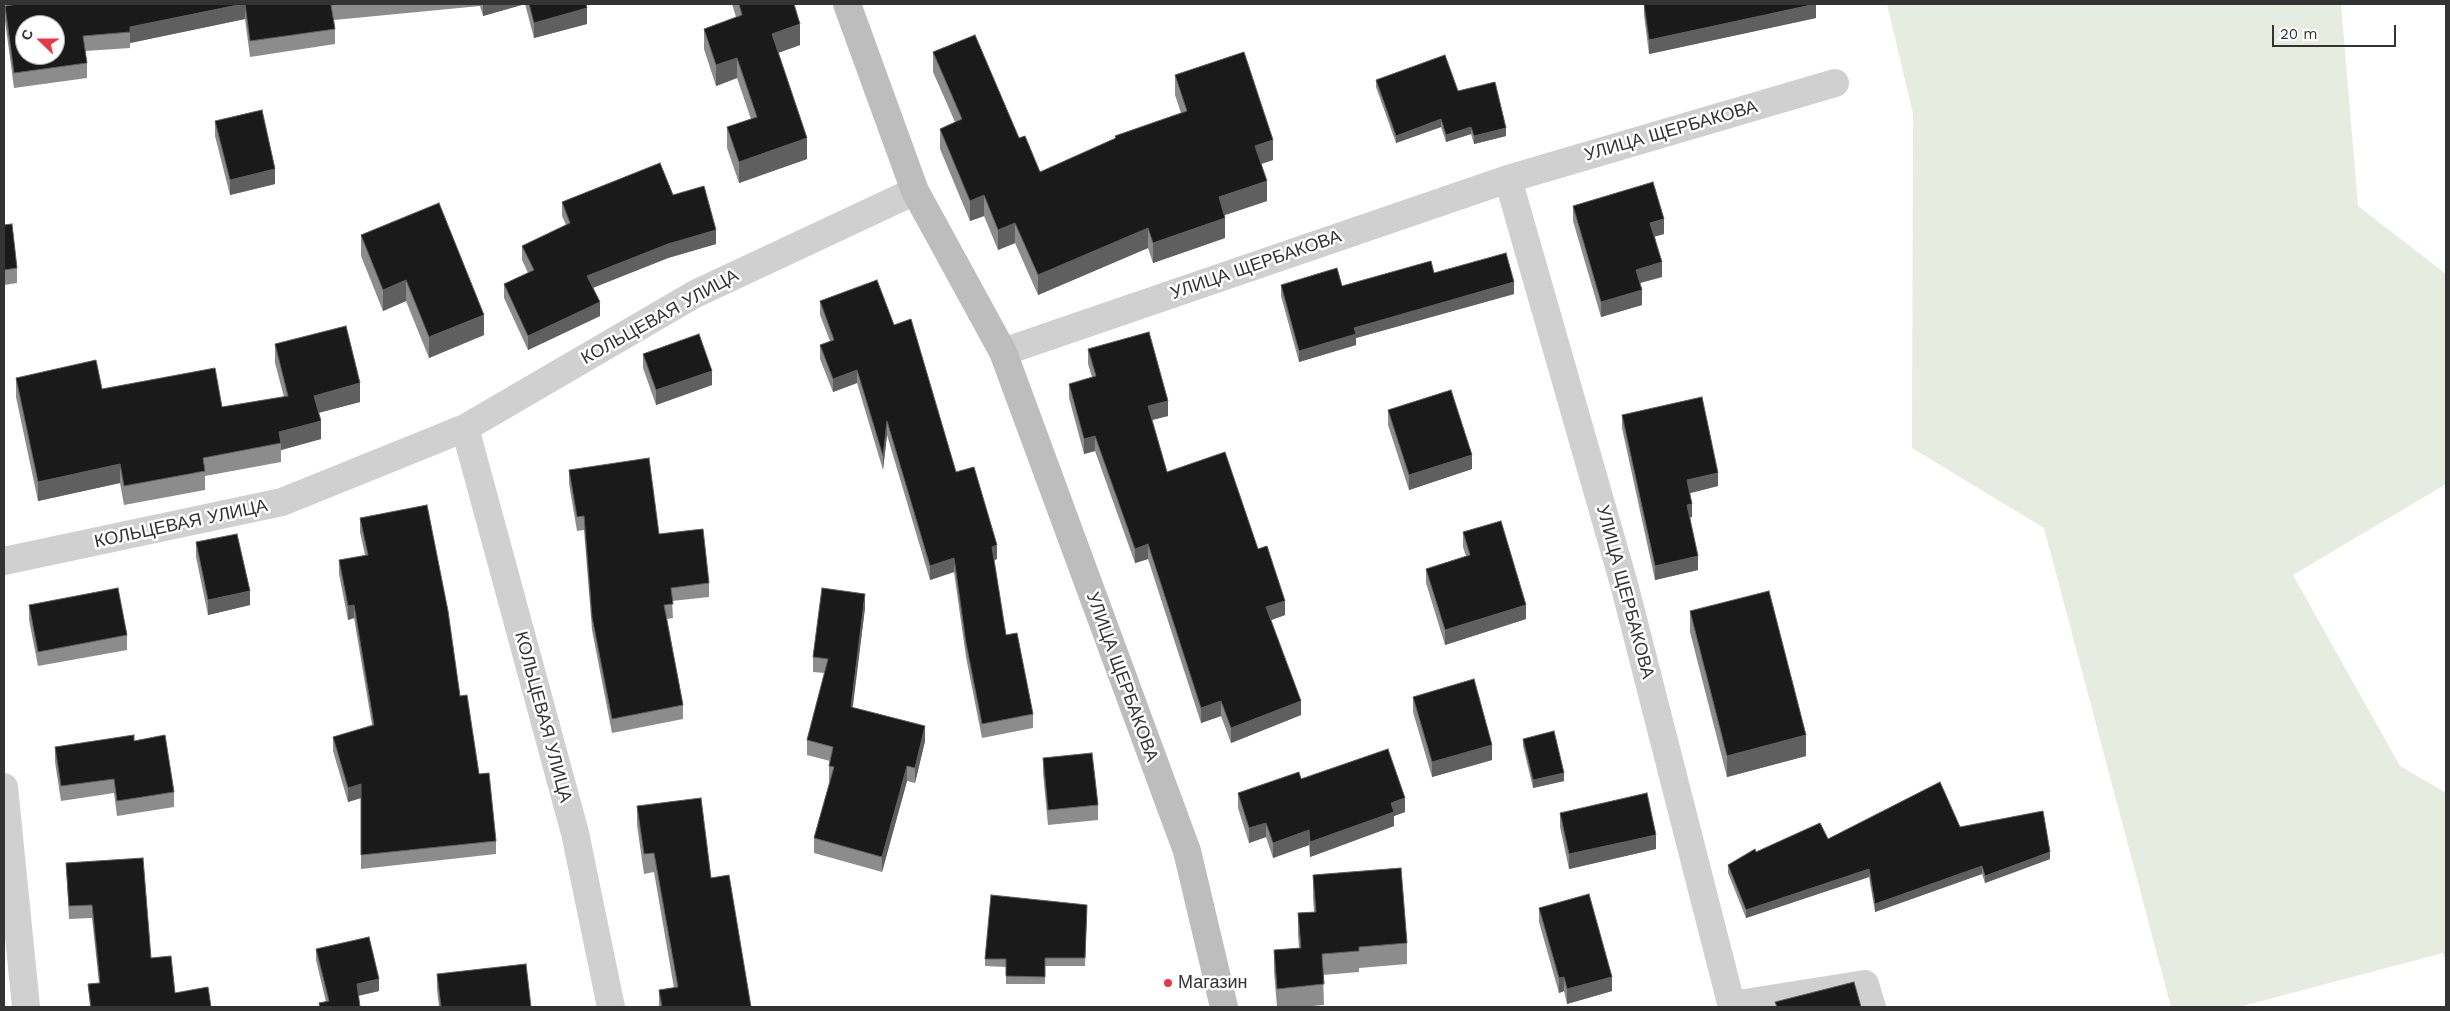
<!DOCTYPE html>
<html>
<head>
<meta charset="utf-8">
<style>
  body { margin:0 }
  #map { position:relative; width:2450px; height:1011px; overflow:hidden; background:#fff; font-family:"Work Sans",sans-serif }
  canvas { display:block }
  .frame { position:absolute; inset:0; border:5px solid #333; pointer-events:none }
  .north { position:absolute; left:15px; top:15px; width:50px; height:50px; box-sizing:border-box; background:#fff; border:1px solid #adadad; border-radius:50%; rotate:292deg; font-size:14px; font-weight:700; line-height:20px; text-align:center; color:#333 }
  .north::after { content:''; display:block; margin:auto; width:18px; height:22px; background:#e63946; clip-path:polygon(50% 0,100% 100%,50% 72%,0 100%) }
  .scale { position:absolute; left:2272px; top:25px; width:124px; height:22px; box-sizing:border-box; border:2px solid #333; border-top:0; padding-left:6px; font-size:15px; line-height:18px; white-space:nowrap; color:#333; -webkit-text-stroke:4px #fff; paint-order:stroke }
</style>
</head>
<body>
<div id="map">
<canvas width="2450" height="1011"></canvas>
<div class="frame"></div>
<div class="north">С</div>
<div class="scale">20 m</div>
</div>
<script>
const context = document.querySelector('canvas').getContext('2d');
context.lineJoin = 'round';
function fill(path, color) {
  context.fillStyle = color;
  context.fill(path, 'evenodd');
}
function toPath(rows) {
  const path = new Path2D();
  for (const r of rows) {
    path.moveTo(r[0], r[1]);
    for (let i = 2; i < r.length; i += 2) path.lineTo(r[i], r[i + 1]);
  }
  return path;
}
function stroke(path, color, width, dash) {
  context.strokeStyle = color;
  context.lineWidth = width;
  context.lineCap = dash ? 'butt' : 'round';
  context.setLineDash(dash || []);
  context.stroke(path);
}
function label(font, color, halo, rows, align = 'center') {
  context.font = font + ' "Work Sans",sans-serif';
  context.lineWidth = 5;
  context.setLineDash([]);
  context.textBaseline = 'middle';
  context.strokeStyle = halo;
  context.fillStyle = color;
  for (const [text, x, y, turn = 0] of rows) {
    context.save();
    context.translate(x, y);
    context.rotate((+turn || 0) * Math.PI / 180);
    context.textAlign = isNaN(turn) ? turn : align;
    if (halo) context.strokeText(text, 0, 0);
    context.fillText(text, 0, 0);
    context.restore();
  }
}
const green = toPath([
  [1887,4,2341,4,2358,206,2446,274,2446,484,2293,575,2400,766,2446,793,2446,963,2443,953,2239,1007,2171,1007,2044,528,1912,448,1913,114]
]);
const street = toPath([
  [1508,179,1624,584,1732,1007],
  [1003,352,1508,179,1835,83],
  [465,428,575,833,611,1007],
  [4,561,282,502,465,428,695,294,915,191],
  [4,787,26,1007],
  [1732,1005,1865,984,1872,1007]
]);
const secondary = toPath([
  [847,4,915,191,1003,352,1187,851,1224,1007]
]);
const wall = toPath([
  [18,4,586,4,587,24,534,38,525,4,483,16,480,6,334,20,335,29,335,44,250,57,245,19,130,43,130,48,85,51,87,63,87,78,14,88,5,21,5,6],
  [732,4,794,4,800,45,778,53,807,159,739,183,727,148,727,127,751,119,737,78,716,86,704,49,704,29,736,17],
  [1644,4,1816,18,1649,54,1644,15],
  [933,52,1019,138,1040,172,1115,139,1115,136,1181,113,1175,95,1175,75,1273,160,1261,164,1267,201,1225,215,1225,238,1153,263,1148,248,1038,295,1015,243,998,250,984,216,970,221,940,149,940,129,955,122,933,72],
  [1376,80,1458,91,1506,136,1474,144,1471,134,1446,142,1441,127,1396,143,1376,87],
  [215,121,275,184,230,195,215,136],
  [673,195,716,244,668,258,593,288,600,316,528,350,504,298,504,284,528,273,522,260,522,246,566,225,562,216,562,202],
  [1573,206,1664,234,1655,236,1662,277,1640,283,1642,305,1601,317,1573,221],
  [4,225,17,268,17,283,4,285],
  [361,235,484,335,429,358,406,301,383,311,361,256],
  [1434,273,1514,294,1356,338,1356,345,1299,362,1281,296,1281,285,1342,286],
  [820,301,894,325,956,472,997,559,994,560,1006,635,1033,714,1033,728,982,738,966,657,954,572,930,580,887,435,883,470,857,383,833,392,820,359,820,345,830,341,820,315],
  [275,344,360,402,318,413,321,439,281,450,281,462,205,476,205,490,124,505,120,483,38,501,16,397,16,378,102,389,222,407,284,397,275,363],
  [1088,349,1168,416,1152,420,1167,472,1258,549,1285,615,1271,620,1301,715,1231,743,1221,716,1201,723,1148,559,1135,563,1095,451,1084,454,1069,398,1069,384,1092,377,1088,364],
  [643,354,712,385,656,405,643,368],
  [1388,410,1472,469,1409,490,1388,425],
  [1622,415,1718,486,1689,493,1692,517,1690,518,1698,570,1655,580,1622,428],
  [569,470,659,534,709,583,709,597,672,601,673,618,667,619,683,705,683,719,612,733,592,630,584,530,577,531,569,484],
  [360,518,460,696,496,841,496,854,361,869,361,798,348,802,333,751,333,737,372,725,354,618,348,620,339,574,339,560,365,555,360,532],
  [1463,532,1526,619,1445,645,1426,583,1426,569,1466,556,1463,547],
  [196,542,250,605,208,615,196,557],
  [29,605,127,635,127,650,38,666,29,620],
  [865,608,852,708,925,741,915,783,907,781,882,872,814,853,814,838,830,781,829,781,829,766,830,761,807,755,807,740,825,673,813,672,813,657],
  [1690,611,1806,756,1727,777,1690,632],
  [1413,697,1492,760,1432,777,1413,712],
  [1523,739,1564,781,1533,788,1523,746],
  [134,741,174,792,174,807,117,816,114,793,61,801,55,762,55,747],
  [1043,758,1098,805,1098,820,1048,825,1043,773],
  [1301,779,1405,812,1394,816,1394,826,1310,857,1309,845,1273,858,1266,837,1249,843,1238,808,1238,793],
  [637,806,711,878,751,1007,659,1007,659,990,674,988,654,872,644,874,637,825],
  [1560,813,1656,849,1569,869,1560,827],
  [1960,827,2050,859,1985,883,1982,874,1875,912,1869,877,1746,918,1728,873,1728,865,1756,852,1828,839],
  [66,863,151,958,175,993,211,1007,90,1007,88,984,99,983,92,918,69,919],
  [1313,875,1407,943,1407,964,1359,968,1359,972,1323,975,1324,1005,1302,1007,1277,1007,1274,971,1274,950,1299,948,1298,934,1298,913,1314,912,1313,896],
  [1087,905,1085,966,1045,966,1045,984,1006,984,1006,967,985,966,985,959],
  [1539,908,1612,991,1567,1004,1564,991,1559,993,1539,922],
  [316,949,379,991,358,996,360,1007,319,1007,319,1003,326,1002,316,960],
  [437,974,531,1007,439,1007,437,989]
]);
const shadedWall = toPath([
  [245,4,245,19,130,43,130,27],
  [483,4,525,4,483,16],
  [1816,4,1816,18,1649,54,1649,40],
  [587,8,587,24,534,38,534,23],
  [800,24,800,45,772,55,772,34],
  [737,58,737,78,716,86,716,65],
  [1441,119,1441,127,1396,143,1396,136],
  [1471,127,1471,134,1446,142,1446,135],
  [1506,128,1506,136,1474,144,1474,136],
  [807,138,807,159,739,183,739,162],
  [1273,140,1273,160,1255,166,1255,146],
  [275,169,275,184,230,195,230,180],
  [1267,181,1267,201,1219,217,1219,197],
  [984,195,984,216,970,221,970,201],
  [1225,218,1225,238,1153,263,1153,243],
  [1664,219,1664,234,1650,238,1650,223],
  [1015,223,1015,243,998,250,998,230],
  [1148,228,1148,248,1038,295,1038,275],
  [716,230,716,244,668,258,587,290,587,276,668,244],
  [1662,262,1662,277,1636,284,1636,270],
  [406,280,406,301,383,311,383,290],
  [1514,282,1514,294,1356,338,1356,345,1299,362,1299,351,1354,328],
  [1642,290,1642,305,1601,317,1601,302],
  [600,302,600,316,528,350,528,336],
  [484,315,484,335,429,358,429,337],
  [857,370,857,383,833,392,833,379],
  [712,371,712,385,656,405,656,390],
  [360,383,360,402,314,414,314,396],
  [1168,401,1168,416,1148,421,1148,406],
  [321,421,321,439,281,450,281,443,279,432],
  [887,421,887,435,883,470,883,456],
  [1095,436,1095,451,1084,454,1084,439],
  [1472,455,1472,469,1409,490,1409,475],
  [120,464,120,483,38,501,38,482],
  [1718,473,1718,486,1687,494,1687,480],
  [1692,504,1692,517,1687,518,1687,505],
  [1148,544,1148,559,1135,563,1135,549],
  [997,545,997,559,992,561,992,547],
  [1698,556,1698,570,1655,580,1655,566],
  [954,558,954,572,930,580,930,566],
  [250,591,250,605,208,615,208,600],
  [865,594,865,608,851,722,851,707],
  [1285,601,1285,615,1266,622,1266,607],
  [354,605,354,618,348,620,348,606],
  [1526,605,1526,619,1445,645,1445,630],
  [1221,701,1221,716,1201,723,1201,708],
  [1301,701,1301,715,1231,743,1231,728],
  [925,726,925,741,915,783,915,768],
  [1806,735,1806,756,1727,777,1727,756],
  [1492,745,1492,760,1432,777,1432,762],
  [907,766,907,781,882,872,882,857],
  [1564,773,1564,781,1533,788,1533,780],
  [361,784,361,798,348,802,348,788],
  [1405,798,1405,812,1394,816,1394,826,1310,857,1310,842,1391,803],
  [1266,823,1266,837,1249,843,1249,828],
  [1309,830,1309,845,1273,858,1273,843],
  [1656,835,1656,849,1569,869,1569,854],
  [2050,852,2050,859,1985,883,1985,876],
  [1982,866,1982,874,1875,912,1875,904],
  [1869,869,1869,877,1746,918,1746,910],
  [1564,977,1564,991,1559,993,1559,978],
  [1612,977,1612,991,1567,1004,1567,989],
  [379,979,379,991,357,996,357,984]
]);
const building = toPath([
  [18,4,243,4,130,27,130,32,83,36,87,63,14,73,5,6,18,4],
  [25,25,55,25,55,55,25,55,25,25],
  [245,4,340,4,331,5,335,29,250,41,245,4],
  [529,4,586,4,587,8,534,23,529,4],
  [739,4,794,4,800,24,772,34,807,138,739,162,727,127,757,117,737,58,716,65,704,29,742,15,739,4],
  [1644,4,1816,4,1649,40,1644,4],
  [975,35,1019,138,1025,136,1040,172,1116,138,1115,136,1187,111,1175,75,1244,52,1273,140,1255,146,1267,181,1219,197,1225,218,1153,243,1148,228,1038,275,1015,223,998,230,984,195,970,201,940,129,962,119,933,52,975,35],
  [1445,55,1458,91,1495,82,1506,128,1474,136,1471,127,1446,135,1441,119,1396,136,1376,80,1445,55],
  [262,110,275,169,230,180,215,121,262,110],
  [660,163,673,195,704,186,716,230,668,244,587,276,600,302,528,336,504,284,534,270,522,246,570,223,562,202,660,163],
  [1653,182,1664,219,1650,223,1662,262,1636,270,1642,290,1601,302,1573,206,1653,182],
  [439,203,484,315,429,337,406,280,383,290,361,235,439,203],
  [12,224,17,268,4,270,4,225,12,224],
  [1506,253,1514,282,1354,328,1356,334,1299,351,1281,285,1337,268,1342,286,1431,261,1434,273,1506,253],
  [877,280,894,325,911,319,956,472,974,467,997,545,992,547,1006,635,1017,633,1033,714,982,724,966,643,954,558,930,566,887,421,883,456,857,370,833,379,820,345,834,340,820,301,877,280],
  [346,326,360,383,314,396,321,421,279,432,281,443,203,458,205,471,124,486,120,464,38,482,16,378,96,360,102,389,215,368,222,407,288,396,275,344,346,326],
  [1149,332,1168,401,1148,406,1167,472,1225,452,1258,549,1267,546,1285,601,1266,607,1301,701,1231,728,1221,701,1201,708,1148,544,1135,549,1095,436,1084,439,1069,384,1096,376,1088,349,1149,332],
  [699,334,712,371,656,390,643,354,699,334],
  [1451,390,1472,455,1409,475,1388,410,1451,390],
  [1702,397,1718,473,1687,480,1692,504,1687,505,1698,556,1655,566,1622,415,1702,397],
  [649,458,659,534,703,529,709,583,671,588,673,604,664,605,683,705,612,719,592,617,584,516,577,517,569,470,649,458],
  [427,505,448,611,460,696,467,695,479,774,489,773,496,841,361,855,361,784,348,788,333,737,374,725,354,605,348,606,339,560,368,555,360,518,427,505],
  [1501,521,1526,605,1445,630,1426,569,1470,555,1463,532,1501,521],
  [237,534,250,591,208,600,196,542,237,534],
  [118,588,127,635,38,652,29,605,118,588],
  [822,588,865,594,851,707,925,726,915,768,907,766,882,857,814,838,834,767,829,766,833,747,807,740,828,659,813,657,822,588],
  [1769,591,1806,735,1727,756,1690,611,1769,591],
  [1474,679,1492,745,1432,762,1413,697,1474,679],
  [1554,731,1564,773,1533,780,1523,739,1554,731],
  [134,735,134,741,165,735,174,792,117,801,114,779,61,786,55,747,134,735],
  [1388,749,1405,798,1391,803,1394,812,1310,842,1309,830,1273,843,1266,823,1249,828,1238,793,1299,772,1301,779,1388,749],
  [1092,753,1098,805,1048,810,1043,758,1092,753],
  [1940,782,1960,827,2043,811,2050,852,1985,876,1982,866,1875,904,1869,869,1746,910,1728,865,1755,849,1756,852,1820,823,1828,839,1940,782],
  [1647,793,1656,835,1569,854,1560,813,1647,793],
  [701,798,711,878,729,875,751,1007,662,1007,659,990,678,987,654,853,644,854,637,806,701,798],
  [143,858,151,958,171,956,175,993,208,987,211,1007,91,1007,88,984,100,983,92,905,69,906,66,863,143,858],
  [1401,868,1407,943,1359,947,1359,951,1322,954,1324,984,1277,989,1274,950,1301,948,1298,913,1316,912,1313,875,1401,868],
  [1589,894,1612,977,1567,989,1564,977,1559,978,1539,908,1589,894],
  [991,895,1087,905,1085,958,1045,958,1045,977,1006,976,1006,959,985,959,991,895],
  [369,937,379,979,357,984,360,1007,320,1007,319,1003,329,1001,316,949,369,937],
  [526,964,531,1007,441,1007,437,974,526,964],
  [1854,982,1861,1007,1777,1007,1775,1002,1854,982]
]);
const markers = [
  [1168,983,5,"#e63946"]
];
const streetNames = [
  ["УЛИЦА ЩЕРБАКОВА",1671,131,-16],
  ["УЛИЦА ЩЕРБАКОВА",1256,265,-19],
  ["КОЛЬЦЕВАЯ УЛИЦА",660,317,-29],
  ["КОЛЬЦЕВАЯ УЛИЦА",181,524,-12],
  ["УЛИЦА ЩЕРБАКОВА",1625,592,75],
  ["УЛИЦА ЩЕРБАКОВА",1122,677,70],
  ["КОЛЬЦЕВАЯ УЛИЦА",543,717,75]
];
const poiNames = [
  ["Магазин",1178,983]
];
fill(green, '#e6ecdf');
stroke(street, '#d0d0d0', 28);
stroke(secondary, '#bdbdbd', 28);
fill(wall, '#8c8c8c');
fill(shadedWall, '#5f5f5f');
fill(building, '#1a1a1a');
stroke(building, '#5f5f5f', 1);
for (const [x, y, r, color] of markers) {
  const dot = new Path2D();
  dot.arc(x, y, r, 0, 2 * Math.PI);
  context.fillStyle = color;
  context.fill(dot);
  stroke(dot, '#fff', 2);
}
label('18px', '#333', '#fff', streetNames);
label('18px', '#333', '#fff', poiNames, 'left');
</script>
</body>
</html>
